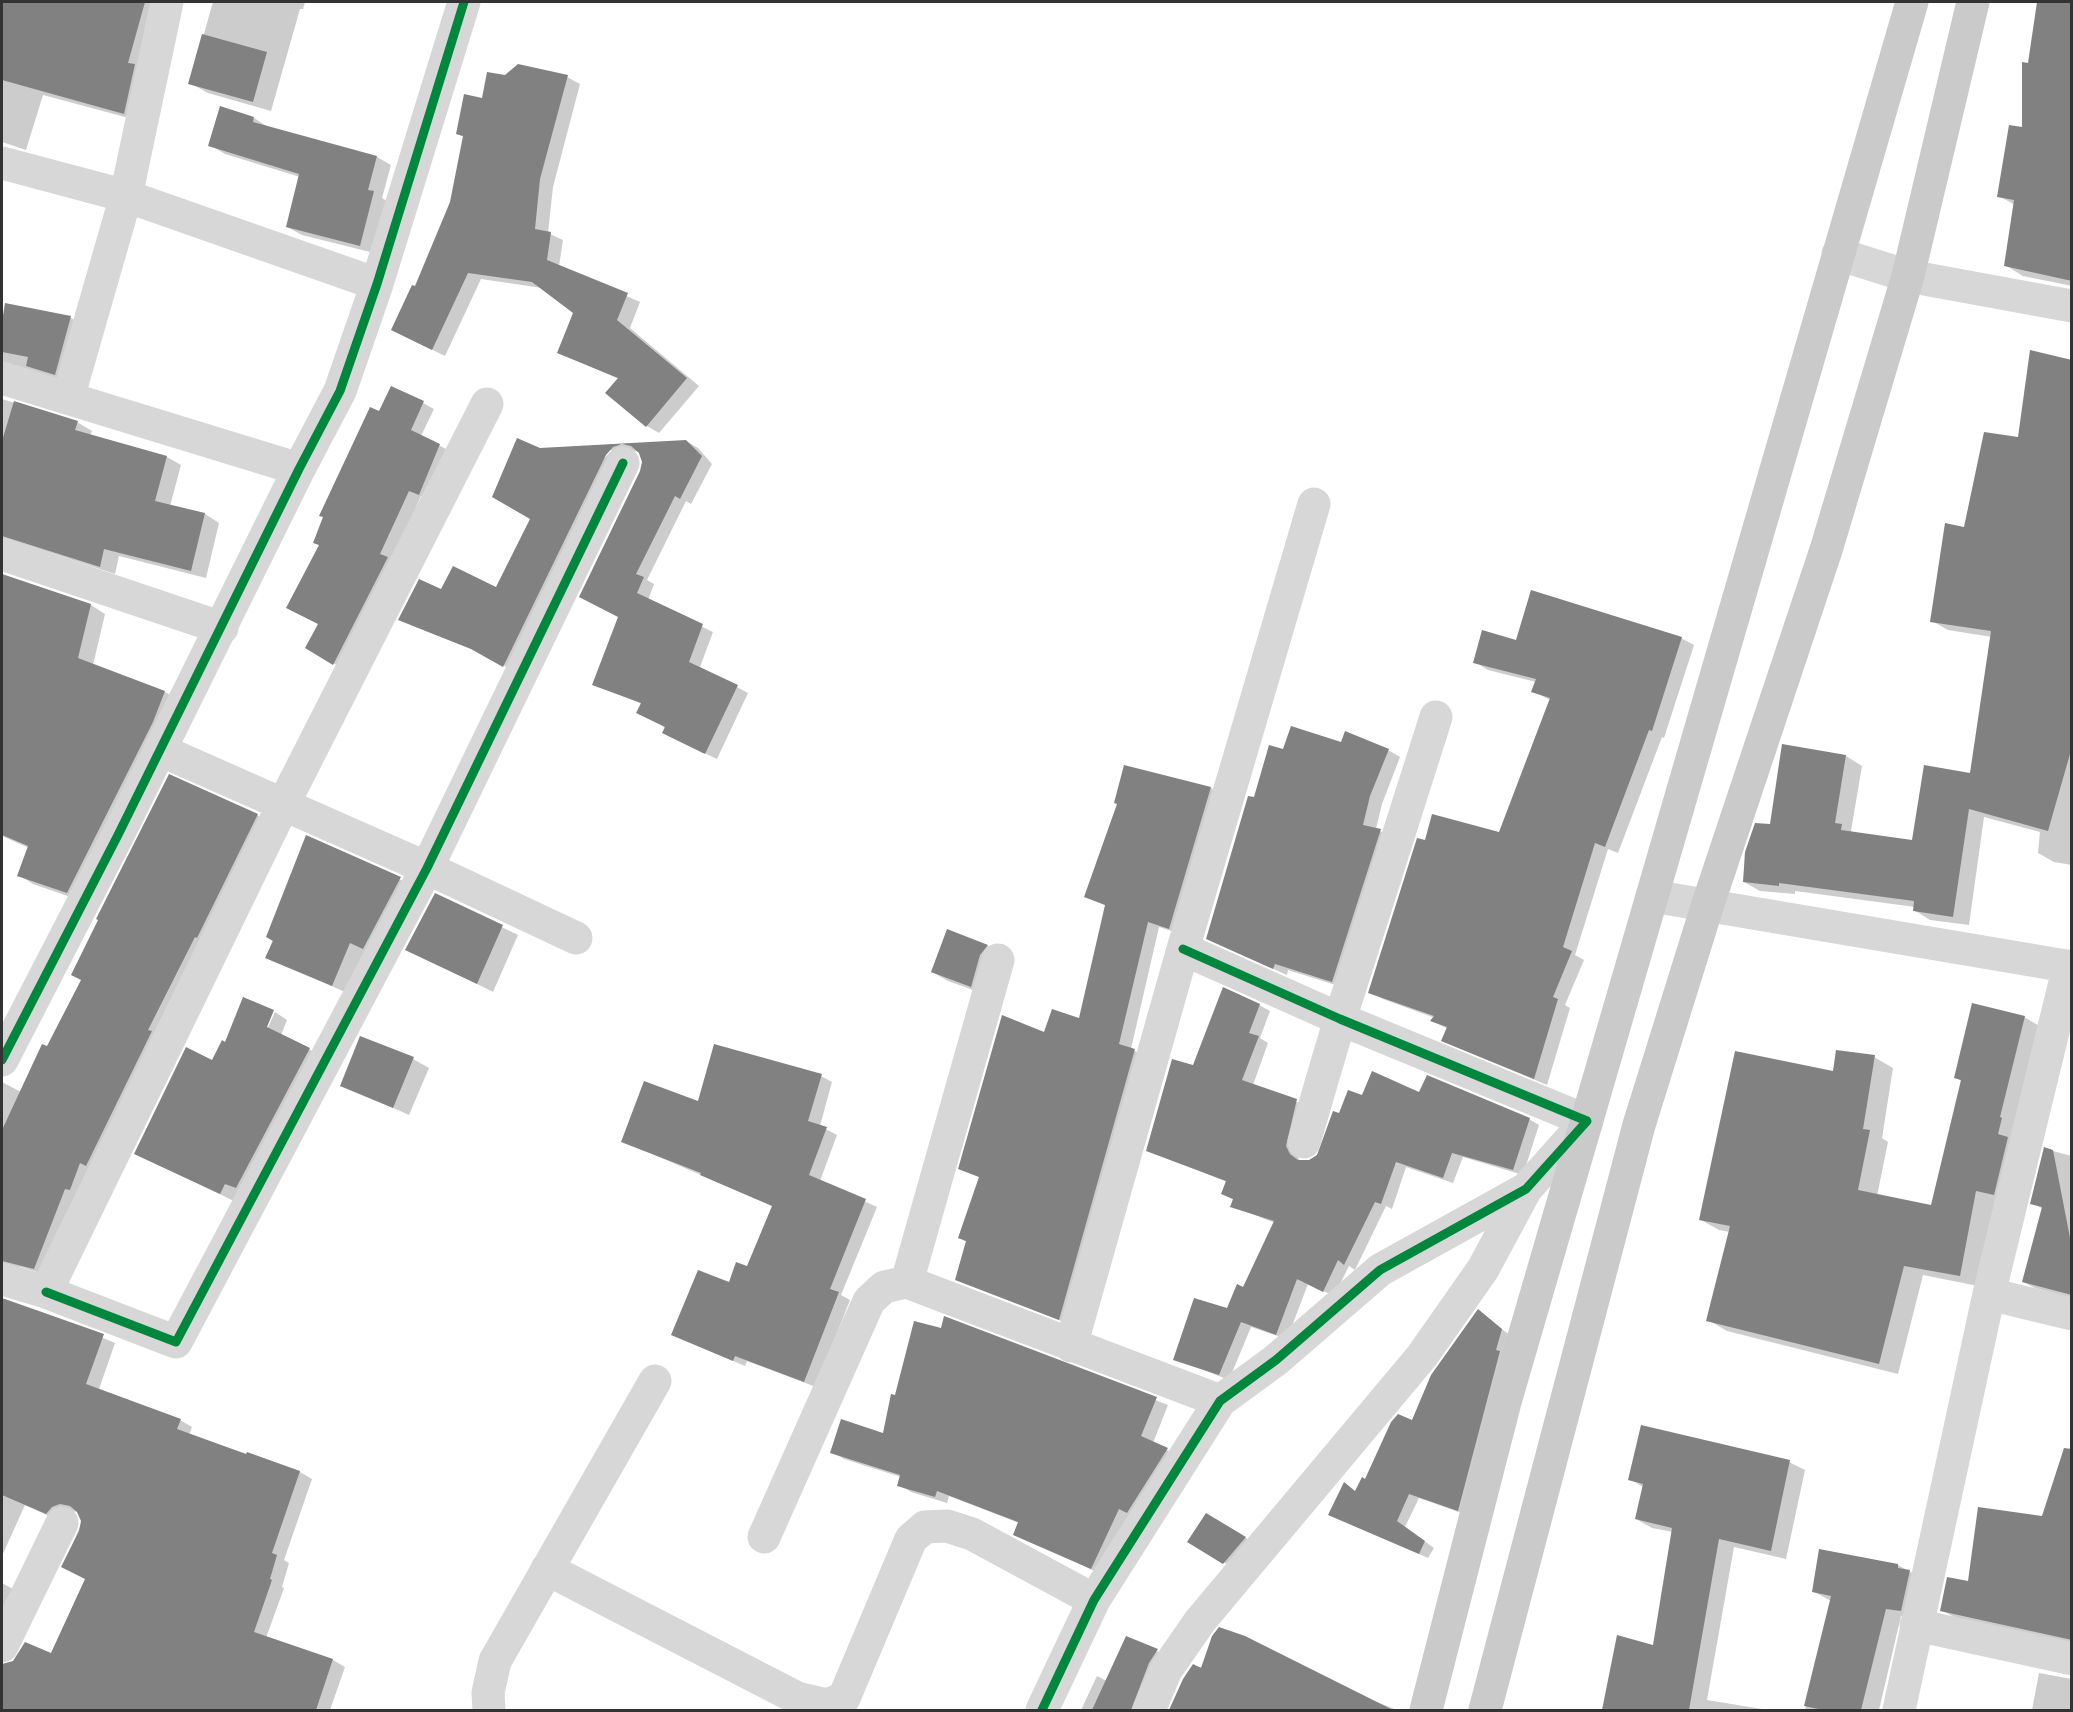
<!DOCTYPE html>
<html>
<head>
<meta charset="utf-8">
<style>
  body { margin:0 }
  #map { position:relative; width:2073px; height:1712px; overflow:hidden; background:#fff; font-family:Barlow,sans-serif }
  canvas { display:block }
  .frame { position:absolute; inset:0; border:3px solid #333; pointer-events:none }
</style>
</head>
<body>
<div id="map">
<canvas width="2073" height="1712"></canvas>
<div class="frame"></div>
</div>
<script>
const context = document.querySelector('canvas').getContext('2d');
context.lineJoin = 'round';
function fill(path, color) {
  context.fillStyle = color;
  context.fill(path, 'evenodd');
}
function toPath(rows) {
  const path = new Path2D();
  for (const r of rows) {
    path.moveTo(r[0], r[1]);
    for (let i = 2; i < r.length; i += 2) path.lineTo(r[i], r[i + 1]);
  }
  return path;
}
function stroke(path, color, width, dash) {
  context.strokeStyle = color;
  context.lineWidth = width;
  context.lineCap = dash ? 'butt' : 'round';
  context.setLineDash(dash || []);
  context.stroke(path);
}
const shadow = toPath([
  [2,2,149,2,161,9,140,121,43,95,26,150,2,142],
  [213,2,305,2,303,9,300,9,271,111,208,93,190,83],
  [2038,2,2072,2,2072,286,2023,276,2005,265,2015,205,1999,196,2024,129],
  [505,77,567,77,580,84,553,187,548,233,563,240,559,266,640,302,630,328,699,386,659,433,647,426,619,379,559,353,575,313,542,288,481,279,445,356,406,337,416,288,452,202,464,137,457,134,483,100],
  [254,118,268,127,377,157,391,165,382,198,387,201,374,253,302,235,287,227,300,177,225,154,210,145],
  [6,304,71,318,86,327,71,383,2,364,2,330],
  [2072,362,2072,865,2054,862,2038,853,2040,832,1984,817,1969,925,1930,920,1914,910,1915,907,1795,891,1795,894,1760,891,1744,882,1772,825,1784,746,1846,756,1862,766,1851,831,1856,834,1913,842,1971,774,1992,637,1948,630,1932,621,1965,528,2019,439],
  [2,399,77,422,92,431,90,436,167,457,181,465,170,506,205,514,219,523,206,578,119,556,115,574,23,544,14,543,2,552],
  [423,403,434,409,421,436,450,451,430,500,421,496,345,670,307,648,320,624,321,546,380,413],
  [686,441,698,448,712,464,691,504,686,501,647,580,654,584,648,600,713,632,700,667,748,693,717,759,675,739,642,704,594,684,619,617,643,462,638,451,624,453,515,672,484,654,411,625,442,591,496,589,532,519,540,449],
  [608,450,612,450,602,461],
  [2,574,91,605,105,614,93,665,165,692,179,700,82,901,33,884,19,875,29,848,2,836],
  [1681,638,1694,645,1664,738,1662,737,1618,853,1608,849,1575,955,1584,960,1565,1005,1570,1008,1547,1085,1456,1047,1443,1040,1448,1029,1432,1021,1435,1018,1383,999,1370,992,1426,842,1500,834,1550,700,1533,691,1536,682,1488,670,1475,662,1517,641],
  [1342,744,1388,750,1400,757,1382,804,1376,829,1393,838,1345,988,1288,970,1287,975,1220,945,1255,799,1284,751],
  [1211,788,1222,795,1181,934,1159,927,1131,1049,1146,1057,1071,1325,956,1279,967,1242,960,1238,981,1178,960,1168,1045,1034,1081,1020,1107,906,1086,896],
  [257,815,269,822,46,1275,21,1267,10,1267,2,1272,2,1082,21,1092,48,1048],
  [307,837,414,886,347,993,267,957],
  [436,895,518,935,493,992,407,949],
  [948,931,988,946,1003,955,987,995,948,981,932,972],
  [1259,1005,1270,1011,1260,1038,1268,1043,1253,1085,1307,1106,1296,1153,1300,1161,1309,1162,1319,1156,1340,1115,1362,1097,1420,1094,1529,1119,1539,1125,1523,1175,1463,1157,1453,1183,1406,1167,1392,1209,1386,1206,1355,1270,1349,1266,1334,1296,1308,1284,1287,1339,1251,1327,1229,1380,1175,1359,1227,1310,1243,1289,1275,1223,1232,1206,1234,1200,1223,1194,1227,1182,1147,1150,1194,1067],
  [275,1012,287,1020,281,1035,324,1057,234,1201,136,1154,226,1044,265,1034],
  [2024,1017,2043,1028,2013,1205,1995,1200,1978,1286,1923,1275,1898,1374,1727,1331,1708,1320,1730,1232,1719,1230,1701,1220,1834,1073,1874,1057,1893,1068,1882,1138,1888,1142,1877,1196,1932,1206,1963,1082,1956,1078],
  [413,1059,429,1068,409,1115,342,1085],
  [821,1076,832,1082,820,1126,837,1135,820,1181,877,1207,841,1295,850,1300,816,1387,747,1361,745,1366,673,1335,747,1268,773,1206,622,1141,699,1103],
  [2045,1149,2072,1156,2072,1298,2035,1288,2023,1282,2043,1209,2032,1203],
  [2,1300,39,1311,115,1343,99,1389,180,1420,192,1427,189,1435,300,1472,312,1479,284,1560,289,1563,282,1587,284,1588,266,1638,333,1660,345,1667,330,1710,2,1710,2,1666,52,1654,86,1579,63,1567,82,1522,78,1511,64,1514,58,1520,25,1505,2,1556],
  [1478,1311,1511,1336,1467,1515,1419,1498,1405,1527,1434,1548,1428,1558,1330,1515,1356,1492,1413,1422],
  [945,1318,1168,1405,1153,1443,1179,1456,1103,1575,1015,1534,1019,1523,949,1496,947,1503,911,1492,899,1485,901,1477,844,1459,832,1452,884,1435,896,1397,942,1330],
  [1789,1462,1805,1470,1786,1559,1734,1547,1707,1700,1768,1710,1604,1710,1618,1637,1654,1646,1673,1532,1652,1528,1636,1519,1643,1487,1630,1479],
  [2072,1495,2072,1644,1956,1618,1941,1610],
  [1207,1515,1261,1547,1240,1572,1189,1541],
  [1898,1565,1925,1580,1916,1619,1901,1616,1879,1710,1805,1710,1831,1601,1813,1591],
  [2,1583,20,1593,2,1638],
  [1157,1651,1169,1657,1145,1710,1081,1710,1097,1676,1107,1681],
  [1194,1666,1354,1693,1397,1710,1169,1710],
  [2039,1673,2072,1679,2072,1710,2032,1710]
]);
const building = toPath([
  [2,2,145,2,128,63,135,64,124,114,2,80],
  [2037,2,2072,2,2072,281,2004,266,2014,200,1997,197,2009,125,2022,127,2022,62,2028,63],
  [202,34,267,52,253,102,188,84],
  [518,64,568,75,540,179,535,229,551,232,547,260,628,293,617,320,687,378,646,427,605,393,618,378,557,353,573,313,532,282,468,273,432,350,391,330,412,285,415,286,450,202,463,136,456,134,464,94,482,98,487,72,505,75],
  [220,106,254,117,253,122,377,156,368,190,374,191,360,246,286,227,299,174,208,146],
  [5,303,71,316,55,375,26,366,28,357,2,352,2,322],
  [2030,350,2072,360,2072,747,2048,831,1969,809,1953,917,1913,911,1914,901,1779,883,1779,886,1743,882,1745,852,1755,823,1770,824,1782,744,1846,755,1835,823,1842,824,1841,830,1912,840,1924,765,1970,773,1991,631,1930,622,1945,523,1964,527,1984,432,2018,437],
  [391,386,424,401,411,430,440,444,419,495,409,491,380,554,388,557,333,665,305,648,318,624,286,608,319,545,313,543,323,517,319,516,370,407,379,411],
  [14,401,78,421,75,430,167,456,155,501,205,513,191,571,104,549,100,567,2,536,2,441],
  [517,438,540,448,686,440,702,456,680,499,675,496,636,574,644,577,637,593,703,624,689,662,738,685,705,754,662,733,665,727,636,713,641,703,592,685,618,617,579,597,640,471,642,462,639,453,631,446,622,444,613,447,606,455,503,667,471,649,398,620,419,579,441,589,453,566,496,587,530,519,492,497],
  [2,574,91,604,78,658,165,691,153,722,67,893,17,876,28,846,2,835],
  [1531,590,1682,637,1652,731,1649,730,1605,847,1595,843,1563,947,1572,951,1553,997,1558,999,1534,1079,1441,1041,1447,1027,1430,1021,1434,1016,1368,993,1417,838,1425,840,1432,814,1499,832,1550,698,1531,692,1536,679,1473,663,1482,630,1516,640],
  [1291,726,1341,742,1345,731,1389,749,1370,796,1363,825,1381,829,1332,982,1275,964,1273,969,1206,939,1248,796,1254,797,1269,745,1283,749],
  [1124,765,1211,787,1169,929,1148,922,1119,1044,1135,1049,1059,1320,955,1280,966,1241,958,1238,979,1177,958,1169,1002,1015,1044,1032,1052,1009,1079,1018,1105,905,1084,897,1117,804,1114,803],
  [169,774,258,814,197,938,195,937,148,1030,152,1031,86,1166,80,1163,70,1190,65,1189,34,1269,2,1261,2,1130,42,1044,47,1046,81,980,71,975,98,920,96,919],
  [306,835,401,877,363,949,350,943,332,986,265,958,273,941,266,937],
  [435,893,503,925,477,984,405,950],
  [947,929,988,945,980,955,971,987,931,972],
  [1223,987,1260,1004,1249,1033,1259,1036,1242,1080,1297,1099,1286,1146,1290,1154,1298,1160,1309,1160,1317,1155,1333,1111,1339,1113,1348,1090,1362,1095,1372,1071,1419,1092,1427,1075,1530,1118,1513,1170,1452,1153,1443,1178,1396,1162,1381,1204,1375,1202,1344,1265,1338,1260,1323,1292,1297,1279,1276,1335,1241,1322,1219,1375,1173,1360,1194,1298,1227,1308,1237,1284,1243,1287,1274,1221,1230,1207,1233,1199,1221,1194,1226,1181,1146,1151,1172,1059,1193,1065],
  [243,997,274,1010,267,1027,310,1048,236,1188,225,1184,220,1194,134,1154,186,1047,212,1060,222,1040,225,1042],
  [1972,1003,2025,1016,2000,1117,2002,1118,1998,1134,2008,1137,1994,1195,1976,1191,1960,1276,1904,1266,1879,1364,1706,1321,1730,1226,1699,1220,1735,1051,1833,1071,1836,1050,1875,1055,1863,1129,1870,1130,1858,1190,1931,1205,1961,1080,1954,1078],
  [360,1036,414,1057,393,1108,340,1086],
  [714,1044,822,1074,808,1121,827,1127,809,1175,866,1199,830,1289,839,1292,804,1382,735,1356,733,1361,671,1335,698,1270,729,1282,736,1262,747,1266,772,1206,700,1175,701,1173,621,1142,644,1081,698,1101],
  [2044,1147,2053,1150,2072,1248,2072,1295,2022,1282,2042,1207,2030,1204],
  [2,1298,104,1334,86,1384,181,1419,177,1429,246,1454,247,1452,300,1471,272,1553,277,1555,270,1579,272,1580,254,1632,333,1659,316,1710,2,1710,2,1664,13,1661,25,1642,51,1653,85,1579,61,1567,79,1531,81,1521,77,1512,70,1506,60,1504,52,1507,46,1514,2,1495],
  [1478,1309,1502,1329,1496,1350,1500,1351,1458,1511,1409,1494,1397,1521,1425,1541,1419,1554,1328,1515,1344,1482,1355,1491,1362,1477,1365,1479,1391,1422,1398,1414,1412,1420,1431,1375],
  [944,1316,1157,1397,1141,1436,1168,1448,1127,1513,1119,1509,1091,1569,1013,1535,1018,1522,937,1491,935,1497,897,1486,900,1475,830,1453,841,1419,883,1433,891,1394,895,1395,914,1321,941,1328],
  [1641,1425,1790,1460,1771,1551,1719,1539,1689,1710,1602,1710,1617,1635,1653,1645,1672,1528,1635,1519,1643,1484,1628,1480],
  [2064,1448,2072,1449,2072,1640,1940,1611,1947,1577,1968,1581,1978,1507,2042,1516],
  [1206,1513,1246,1537,1223,1564,1187,1542],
  [1819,1549,1898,1564,1898,1568,1910,1570,1901,1611,1886,1609,1861,1710,1823,1710,1804,1706,1831,1596,1812,1592],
  [1219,1627,1245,1636,1393,1710,1169,1710,1183,1679,1193,1664,1201,1668,1212,1636],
  [1126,1636,1158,1649,1149,1663,1131,1710,1092,1710]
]);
const minor = toPath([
  [2,163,126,196,377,284],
  [1838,254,1908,276,2072,306],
  [2,378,299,469],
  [68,398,126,196,167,2],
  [2,554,222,628],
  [160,750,427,868,576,938],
  [1652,896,2072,967],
  [2,1060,118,835,299,469,340,391,377,284,464,2],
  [1304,1142,1340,1019,1436,717],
  [2,1279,46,1292,283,805,487,404],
  [907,1282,998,960],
  [46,1292,176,1342,427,868,623,463],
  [1989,1294,2072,1314],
  [1071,1346,1183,949,1314,504],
  [764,1537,869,1301,884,1287,907,1282,1220,1401],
  [547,1569,797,1698,827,1705,844,1698,911,1539,925,1527,947,1526,972,1534,1094,1600],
  [1916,1625,2072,1659],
  [2,1646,62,1523],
  [489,1710,488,1693,495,1661,655,1381],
  [1042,1710,1094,1600,1220,1401,1276,1360,1380,1270,1526,1189,1587,1121,1340,1019,1183,949],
  [1149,1710,1166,1670,1200,1621,1422,1356,1483,1269,1526,1189],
  [1899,1710,1989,1294,2069,966]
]);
const major = toPath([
  [1426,1710,1505,1402,1912,2],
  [1485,1710,1639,1125,1707,907,1826,550,1908,276,1973,2]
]);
const cycleway = toPath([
  [2,1060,118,835,299,469,340,391,377,284,464,2],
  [46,1292,176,1342,427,868,623,463],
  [1042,1710,1094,1600,1220,1401,1276,1360,1380,1270,1526,1189,1587,1121,1340,1019,1183,949]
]);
fill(shadow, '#0003');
fill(building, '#818181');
stroke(minor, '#d7d7d7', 33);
stroke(major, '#cacaca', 33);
stroke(cycleway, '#00873e', 9);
</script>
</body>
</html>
